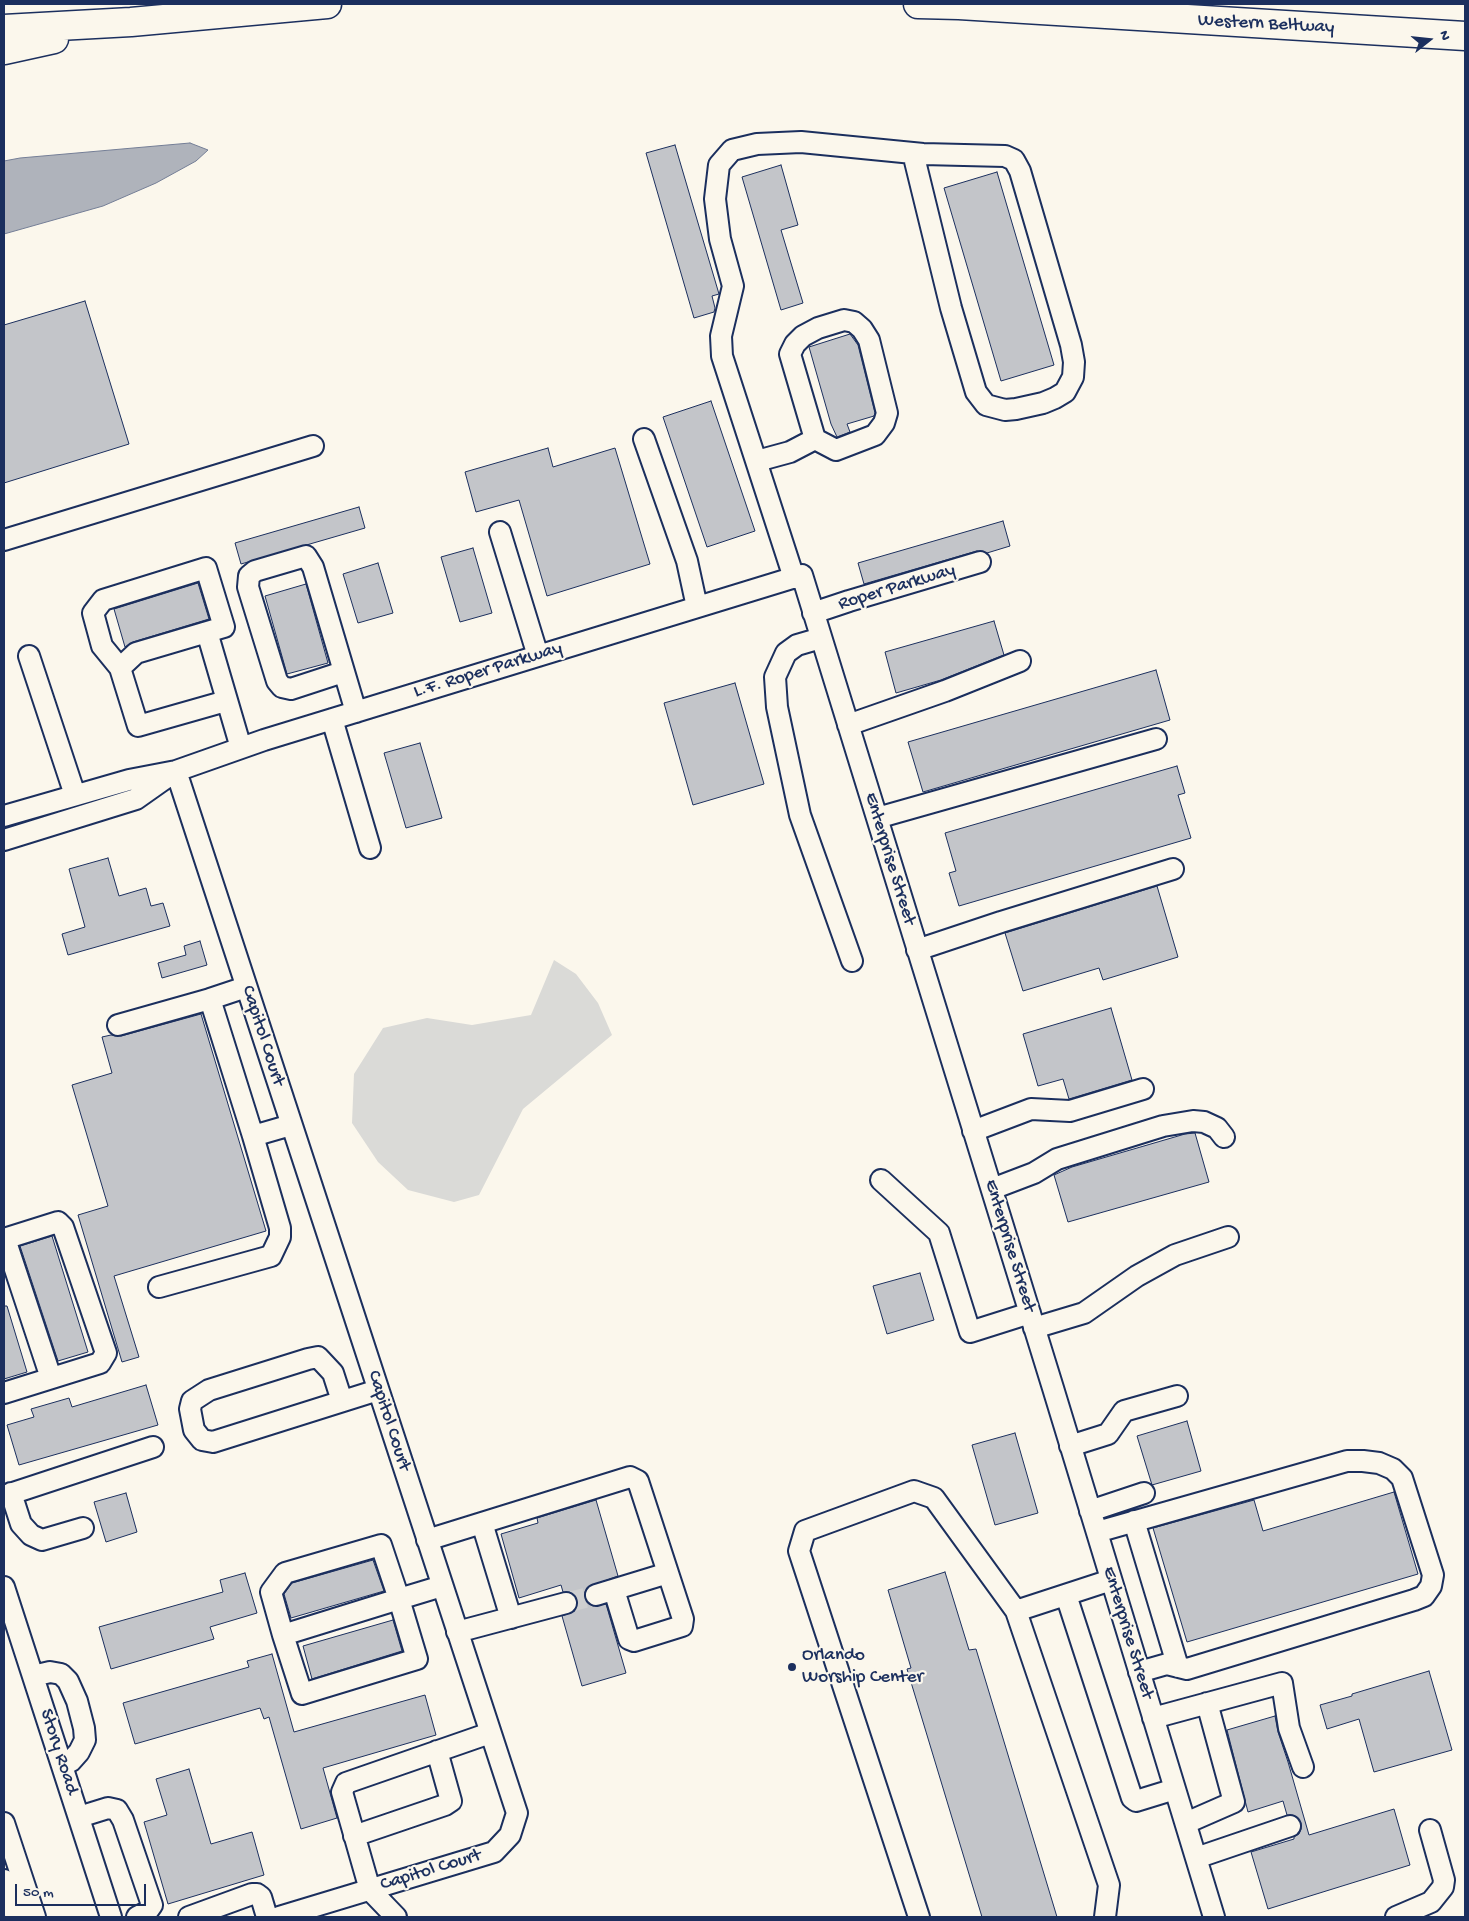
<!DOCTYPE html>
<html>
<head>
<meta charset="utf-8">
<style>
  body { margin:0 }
  #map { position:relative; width:1469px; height:1921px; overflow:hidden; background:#fbf7ec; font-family:"Gochi Hand",sans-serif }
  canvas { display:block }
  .frame { position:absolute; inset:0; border:5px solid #1b2f5e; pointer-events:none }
  .north { position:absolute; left:1404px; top:15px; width:50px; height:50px; -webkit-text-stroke:4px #fbf7ec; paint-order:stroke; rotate:74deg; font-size:14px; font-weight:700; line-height:20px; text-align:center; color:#1b2f5e }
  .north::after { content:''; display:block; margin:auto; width:18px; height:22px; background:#1b2f5e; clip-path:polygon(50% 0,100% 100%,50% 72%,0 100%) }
  .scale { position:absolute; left:15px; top:1884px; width:131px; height:22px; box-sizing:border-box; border:2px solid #1b2f5e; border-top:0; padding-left:6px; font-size:15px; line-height:18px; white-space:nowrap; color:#1b2f5e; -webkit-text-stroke:4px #fbf7ec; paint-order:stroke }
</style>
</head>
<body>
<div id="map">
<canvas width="1469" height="1921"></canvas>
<div class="frame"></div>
<div class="north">N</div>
<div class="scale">50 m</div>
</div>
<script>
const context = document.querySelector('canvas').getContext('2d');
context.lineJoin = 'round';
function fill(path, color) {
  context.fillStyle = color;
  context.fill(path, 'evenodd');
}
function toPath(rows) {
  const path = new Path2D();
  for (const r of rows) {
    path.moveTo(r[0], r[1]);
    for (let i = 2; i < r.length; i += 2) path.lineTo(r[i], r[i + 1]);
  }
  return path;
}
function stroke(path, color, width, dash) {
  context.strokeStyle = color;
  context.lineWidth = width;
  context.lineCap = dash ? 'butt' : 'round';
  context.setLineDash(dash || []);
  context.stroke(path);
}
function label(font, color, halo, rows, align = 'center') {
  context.font = font + ' "Gochi Hand",sans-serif';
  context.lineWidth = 4.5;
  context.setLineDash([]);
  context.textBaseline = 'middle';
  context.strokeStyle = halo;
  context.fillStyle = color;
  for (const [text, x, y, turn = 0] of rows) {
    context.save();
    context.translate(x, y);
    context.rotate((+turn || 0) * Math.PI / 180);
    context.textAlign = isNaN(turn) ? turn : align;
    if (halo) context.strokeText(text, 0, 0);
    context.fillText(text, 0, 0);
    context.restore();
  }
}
const green = toPath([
  [554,960,576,974,598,1003,612,1035,523,1109,479,1195,454,1202,408,1190,378,1162,352,1123,354,1074,383,1028,427,1018,472,1025,531,1015]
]);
const water = toPath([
  [190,143,208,150,196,161,156,183,103,206,4,234,4,161,20,158,190,143]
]);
const building = toPath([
  [675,145,719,294,712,296,715,308,714,312,694,318,646,153,675,145],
  [781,165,798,225,781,230,803,303,781,310,742,177,781,165],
  [997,172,1054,365,1001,381,944,188,997,172],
  [85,301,129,444,4,483,4,325,85,301],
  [850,334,858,345,875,413,874,416,847,424,850,432,837,437,831,424,809,347,850,334],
  [711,401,755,531,707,547,663,417,711,401],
  [548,448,553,467,615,448,650,564,547,596,519,500,476,512,465,472,548,448],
  [359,507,365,528,241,564,235,543,359,507],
  [1003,521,1010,546,987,553,977,551,864,584,858,563,1003,521],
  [473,548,492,613,460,622,441,557,473,548],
  [378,563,393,613,358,623,343,574,378,563],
  [198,583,209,619,133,642,125,647,114,609,198,583],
  [306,584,328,663,287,674,265,596,306,584],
  [994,621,1004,655,941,680,896,693,885,652,994,621],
  [1156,670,1170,720,923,792,908,742,1156,670],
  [735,683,764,784,693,805,664,703,735,683],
  [420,743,442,818,406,828,384,753,420,743],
  [1177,766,1185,793,1178,795,1191,838,959,906,949,873,956,871,945,833,1177,766],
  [108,858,119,896,146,888,151,906,163,903,170,926,68,955,62,934,85,927,69,869,108,858],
  [1157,886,1178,957,1103,980,1099,968,1023,991,1005,933,1157,886],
  [200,941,207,965,162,978,158,963,186,955,184,946,200,941],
  [1111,1008,1132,1080,1069,1099,1063,1079,1038,1086,1023,1034,1111,1008],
  [201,1014,266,1231,114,1276,139,1357,122,1362,78,1215,108,1206,72,1085,112,1073,102,1037,111,1035,121,1036,201,1014],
  [1195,1133,1209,1182,1068,1222,1054,1175,1072,1167,1185,1134,1195,1133],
  [52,1236,88,1352,58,1361,20,1246,52,1236],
  [920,1273,934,1320,887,1334,873,1286,920,1273],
  [4,1306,7,1306,27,1372,4,1379,4,1306],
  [146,1385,158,1425,19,1465,7,1425,34,1417,31,1409,69,1398,72,1407,146,1385],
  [1187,1421,1201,1471,1152,1485,1137,1436,1187,1421],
  [1015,1433,1038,1513,995,1525,972,1445,1015,1433],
  [1394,1492,1418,1574,1187,1642,1153,1528,1254,1500,1263,1531,1394,1492],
  [126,1493,137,1532,106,1542,94,1502,126,1493],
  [596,1500,618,1576,588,1587,585,1592,585,1598,588,1603,593,1606,606,1604,626,1673,582,1686,562,1616,575,1611,578,1606,577,1600,570,1592,563,1592,561,1585,519,1598,501,1534,538,1523,537,1518,596,1500],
  [373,1560,384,1591,291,1618,284,1594,292,1583,373,1560],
  [945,1572,969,1650,976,1649,1057,1917,982,1917,907,1669,911,1668,888,1590,945,1572],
  [245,1573,257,1613,210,1627,214,1639,111,1669,99,1627,223,1592,220,1580,245,1573],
  [393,1620,402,1651,312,1679,303,1646,393,1620],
  [272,1654,294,1732,425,1695,436,1735,323,1768,337,1818,301,1829,269,1717,264,1719,260,1708,135,1744,123,1703,249,1667,247,1661,272,1654],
  [1429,1671,1452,1750,1374,1772,1359,1719,1327,1729,1320,1705,1352,1696,1352,1694,1429,1671],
  [1275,1716,1278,1732,1288,1762,1309,1835,1394,1809,1410,1865,1268,1909,1251,1852,1294,1839,1294,1837,1299,1834,1301,1829,1301,1823,1297,1817,1287,1815,1283,1801,1248,1812,1227,1730,1275,1716],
  [189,1769,211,1844,252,1832,264,1875,168,1904,144,1822,167,1815,156,1779,189,1769]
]);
const minorTunnel = toPath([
  [566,1603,596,1595]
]);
const minor = toPath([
  [644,439,687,561,697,607],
  [757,461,790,452,815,439,790,354,795,344,803,336,818,328,844,320,854,322,862,329,869,340,887,413,884,423,875,435,836,450,815,439],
  [500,532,538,656],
  [4,540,313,446],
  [794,578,722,356,721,336,733,286,720,239,715,199,719,165,732,150,757,144,801,142,923,154,1005,156,1014,160,1020,171,1071,345,1074,362,1073,377,1065,392,1055,398,1043,403,1016,409,1005,410,986,405,976,392,951,308,913,153],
  [813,613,849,601,980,562],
  [821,638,797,645,786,653,775,677,777,707,800,815,852,961],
  [29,656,75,795],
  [120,668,136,653,207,632],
  [343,672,291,689,282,687,277,681,248,587,249,576,255,571,306,556,313,567,356,712],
  [226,701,138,726,120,668,102,646,93,613,103,600,206,568,224,627,207,632,241,748],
  [332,719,370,848],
  [848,725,945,691,1020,661],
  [176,771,517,1813,510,1835,494,1852,279,1917],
  [4,816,129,780,176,771,264,740,802,575,1053,1388,1214,1917],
  [877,818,1156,739],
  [4,840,136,799,170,775],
  [917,950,1001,922,1173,869],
  [246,987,210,999,253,1136],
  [118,1025,210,999],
  [973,1131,1031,1109,1070,1111,1143,1089],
  [881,1180,939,1233,970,1332,1030,1313],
  [992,1189,1034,1173,1057,1159,1163,1126,1193,1121,1204,1122,1217,1128,1224,1137],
  [4,1239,58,1222,63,1227,106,1353,100,1363,4,1393],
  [5,1239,51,1378],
  [159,1287,271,1256,280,1237,280,1228,253,1136,291,1125],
  [1034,1328,1084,1313,1137,1276,1175,1255,1228,1237],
  [342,1401,333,1373,318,1357,308,1359,209,1390,192,1401,190,1409,194,1430,202,1440,213,1442,378,1390],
  [1070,1446,1108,1434,1124,1411,1177,1396],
  [11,1493,21,1524,31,1535,42,1540,83,1528],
  [4,1496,153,1447],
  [1090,1511,1144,1493],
  [1134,1521,1178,1667],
  [482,1523,511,1618],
  [1097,1532,1347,1461,1363,1461,1379,1463,1393,1469,1402,1478,1433,1575,1431,1586,1424,1596,1414,1600,1187,1669,1167,1664,1139,1672],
  [427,1540,630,1477,638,1481,668,1573,596,1595],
  [4,1587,111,1917],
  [614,1590,629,1639,634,1641,682,1626,683,1619,668,1573],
  [1066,1595,1132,1798,1136,1801,1175,1789],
  [1016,1611,1111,1580],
  [457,1632,566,1603],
  [283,1635,271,1592,285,1573,381,1545,399,1599,417,1659,302,1694,283,1635,399,1599,442,1586],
  [33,1676,50,1672,61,1674,68,1681,77,1701,84,1728,85,1740,79,1752,71,1761,62,1766],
  [1153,1718,1282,1683,1289,1728,1303,1767],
  [79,1817,108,1808,117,1810,123,1820,152,1905,147,1912,137,1917],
  [4,1823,35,1917],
  [1186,1823,1234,1802,1207,1703],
  [354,1836,445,1805,451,1801,437,1751],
  [1196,1858,1290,1826],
  [4,1880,16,1917],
  [189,1917,252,1894,257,1894,261,1897,267,1917],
  [396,1917,370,1890,342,1792,346,1783,490,1733],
  [919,1917,799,1551,805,1531,914,1491,934,1498,1016,1611,1109,1885,1105,1917],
  [1396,1917,1431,1902,1443,1887,1444,1880,1430,1830]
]);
const highway = toPath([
  [918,4,959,5,1465,36],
  [4,29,131,22,327,4],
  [4,50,54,39]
]);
const markers = [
  [792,1667,5,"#1b2f5e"]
];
const streetNames = [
  ["Western Beltway",1266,25,3],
  ["Roper Parkway",897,588,-17],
  ["L.F. Roper Parkway",488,671,-17],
  ["Enterprise Street",889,859,73],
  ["Capitol Court",262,1036,72],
  ["Enterprise Street",1009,1246,73],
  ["Capitol Court",388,1421,72],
  ["Enterprise Street",1127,1633,73],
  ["Story Road",58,1752,72],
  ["Capitol Court",431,1871,-17]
];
const poiNames = [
  ["Orlando",802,1656],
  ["Worship Center",802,1678]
];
fill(green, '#dadad7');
fill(water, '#afb3bb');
stroke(water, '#747e96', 1);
fill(building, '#c3c5c9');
stroke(building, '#1b2f5e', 1);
stroke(minorTunnel, '#cecfd0', 20, [20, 10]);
stroke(minor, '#1b2f5e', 24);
stroke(highway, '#1b2f5e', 31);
stroke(minor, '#fbf7ec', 20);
stroke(highway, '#fbf7ec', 28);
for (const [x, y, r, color] of markers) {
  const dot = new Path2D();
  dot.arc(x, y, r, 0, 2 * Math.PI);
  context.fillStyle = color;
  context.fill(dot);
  stroke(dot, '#fbf7ec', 2);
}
label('19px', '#1b2f5e', '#fbf7ec', streetNames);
label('19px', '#1b2f5e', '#fbf7ec', poiNames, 'left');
</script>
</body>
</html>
